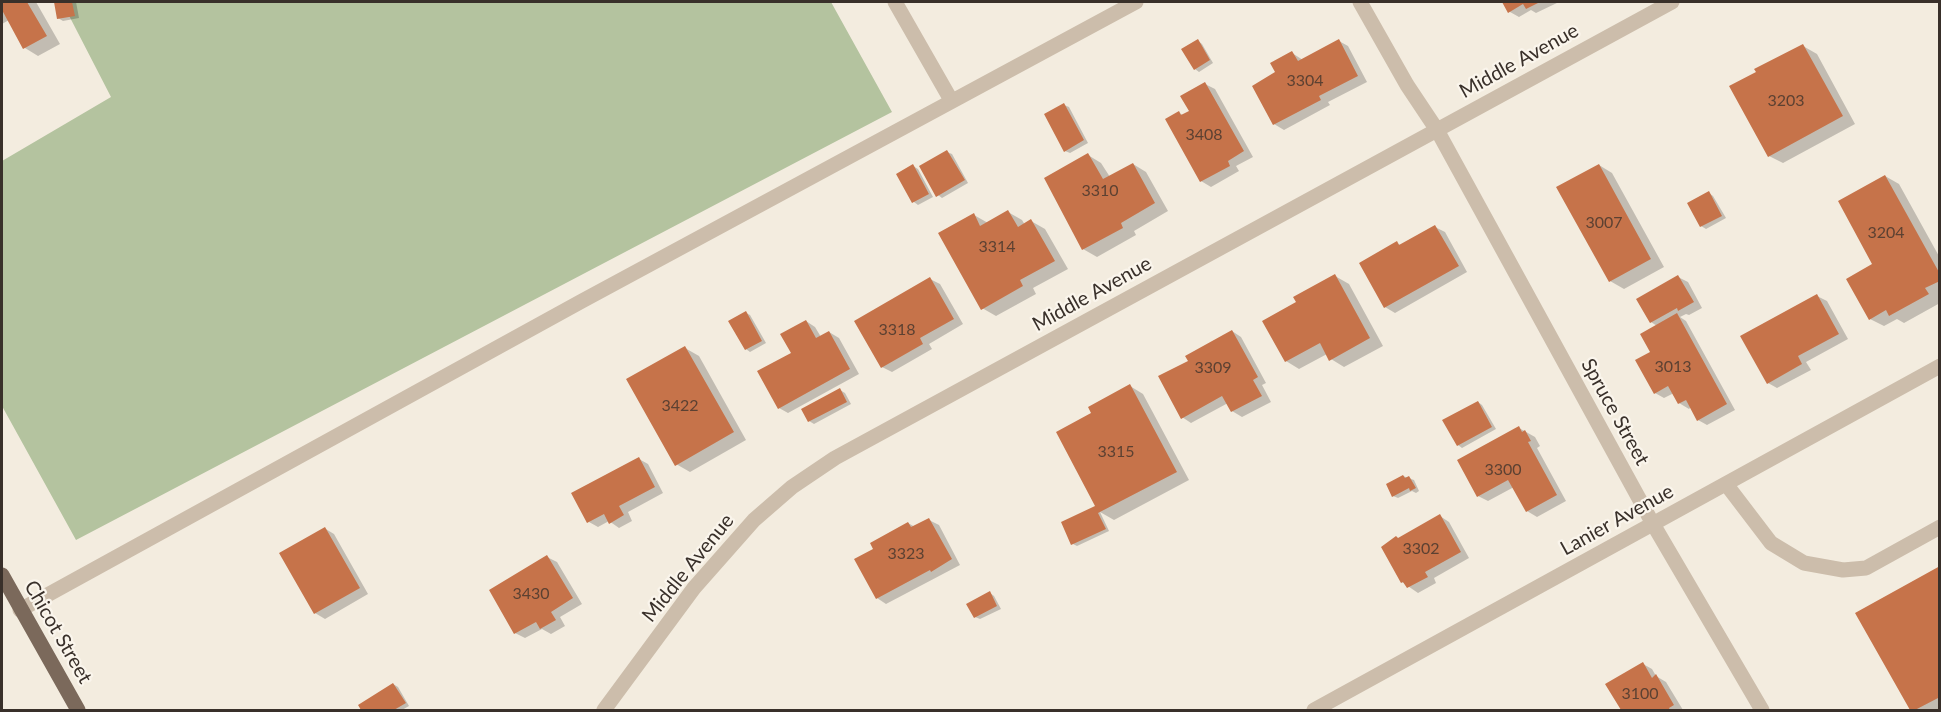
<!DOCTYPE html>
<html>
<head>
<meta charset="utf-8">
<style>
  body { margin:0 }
  #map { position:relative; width:1941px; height:712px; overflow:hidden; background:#f3ecdf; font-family:Lato,sans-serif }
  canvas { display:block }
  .frame { position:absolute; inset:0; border:3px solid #39302a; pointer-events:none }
</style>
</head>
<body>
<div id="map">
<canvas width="1941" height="712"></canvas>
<div class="frame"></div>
</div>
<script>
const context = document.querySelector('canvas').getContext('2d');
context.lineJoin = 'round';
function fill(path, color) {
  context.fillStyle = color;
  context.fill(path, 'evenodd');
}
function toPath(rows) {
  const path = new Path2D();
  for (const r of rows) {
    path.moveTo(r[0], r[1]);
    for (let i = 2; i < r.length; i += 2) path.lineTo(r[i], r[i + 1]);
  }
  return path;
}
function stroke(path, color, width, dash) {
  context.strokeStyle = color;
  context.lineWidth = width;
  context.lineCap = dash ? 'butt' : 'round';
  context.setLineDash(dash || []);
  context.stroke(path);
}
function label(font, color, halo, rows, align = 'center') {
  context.font = font + ' Lato,sans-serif';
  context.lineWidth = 4.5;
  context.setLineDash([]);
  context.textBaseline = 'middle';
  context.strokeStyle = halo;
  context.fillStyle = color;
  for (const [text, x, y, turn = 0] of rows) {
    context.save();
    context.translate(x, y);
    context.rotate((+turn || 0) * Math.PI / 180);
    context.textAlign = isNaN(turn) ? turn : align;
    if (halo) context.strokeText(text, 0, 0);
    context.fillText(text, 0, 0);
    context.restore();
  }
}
const green = toPath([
  [62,2,831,2,892,112,76,540,2,406,2,161,111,97]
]);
const shadow = toPath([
  [2,2,36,2,60,44,38,56,25,48,9,20,2,24],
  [55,2,76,2,79,18,63,21,58,18],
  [1504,2,1559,2,1536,13,1531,10,1519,17,1510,12],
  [1198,41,1202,44,1213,63,1199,72,1195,69],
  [1339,41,1348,46,1367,82,1328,102,1330,105,1284,130,1274,124,1277,73,1292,53,1303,60],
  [1803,46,1817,54,1855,124,1783,163,1769,156],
  [1205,84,1215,89,1253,157,1236,166,1239,171,1211,187,1201,181,1179,113,1183,115,1191,111],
  [1064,105,1069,107,1088,143,1070,153,1065,151],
  [947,152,952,154,968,183,942,198,938,195],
  [1088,155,1101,163,1110,177,1133,164,1146,172,1168,211,1134,231,1136,235,1097,257,1083,249],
  [1599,165,1612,173,1664,267,1624,289,1610,281],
  [913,166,918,169,933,197,918,205,914,202,898,174],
  [1885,176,1899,184,1940,258,1940,303,1904,323,1897,319,1884,326,1870,319],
  [1709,193,1713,196,1726,218,1706,229,1701,226],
  [1008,212,1022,220,1025,225,1031,221,1045,229,1068,269,1033,288,1036,294,996,316,982,308,974,215,988,223],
  [1435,227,1445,232,1467,272,1395,313,1385,307,1397,243,1402,246],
  [1335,276,1349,284,1383,346,1344,367,1331,359,1327,354,1299,369,1286,361,1298,302],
  [1678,277,1688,282,1702,308,1689,315,1686,314,1680,317,1686,321,1735,410,1707,425,1698,420,1691,407,1689,409,1679,403,1674,393,1664,398,1655,393,1652,353,1657,326,1651,322],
  [930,279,940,284,963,324,929,344,932,349,892,372,882,367],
  [1817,296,1827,301,1848,339,1806,362,1811,370,1777,388,1768,383],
  [746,313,750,315,766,343,750,352,746,349],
  [806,321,815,327,821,337,829,332,839,338,859,374,788,413,779,408,793,353],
  [1232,331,1241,337,1266,383,1262,385,1271,402,1242,417,1232,411,1228,403,1191,423,1182,417],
  [685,348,699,356,746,440,690,472,676,464],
  [1130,386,1143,394,1189,480,1114,520,1100,512,1109,531,1077,546,1073,544,1099,510,1093,413],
  [840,390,845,393,851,404,814,424,809,421],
  [1478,402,1482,405,1496,429,1462,448,1458,445],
  [1519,428,1535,437,1540,446,1537,448,1566,501,1537,517,1527,511,1514,487,1488,501,1478,496],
  [639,459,648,464,663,493,628,512,632,521,619,528,609,521,598,527,589,522],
  [1403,476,1414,480,1419,491,1416,493,1412,491,1398,498,1393,496],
  [1440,516,1449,522,1469,558,1434,578,1436,583,1418,593,1402,582,1399,539],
  [929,520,939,525,960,565,886,604,877,598,875,549,908,523,915,527],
  [324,528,334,534,368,594,325,619,315,613],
  [547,557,557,562,582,604,560,617,565,626,551,634,542,629,525,638,515,633],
  [1940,567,1940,710,1911,710,1857,613],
  [990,593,994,596,1001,609,980,619,975,617],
  [1643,664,1652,669,1656,676,1666,682,1683,710,1623,710,1607,684],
  [393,684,398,687,409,706,402,710,363,710,360,705]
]);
const building = toPath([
  [2,2,27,2,47,36,23,49,2,10],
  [54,2,72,2,75,16,57,19],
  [1502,2,1540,2,1526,9,1523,4,1508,13],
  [1198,39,1210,60,1194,70,1181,49],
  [1339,39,1358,76,1319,96,1321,100,1273,125,1252,86,1275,72,1270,63,1292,51,1298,61],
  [1803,44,1843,116,1768,157,1729,86,1756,72,1754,69],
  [1205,82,1244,151,1228,161,1230,166,1200,182,1165,119,1179,111,1181,115,1189,111,1180,96],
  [1064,103,1084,140,1064,152,1044,114],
  [947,150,965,180,936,197,919,166],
  [1088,153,1103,179,1133,163,1155,203,1121,223,1123,228,1082,250,1044,178],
  [913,164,929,194,912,203,896,174],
  [1599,164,1651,259,1609,282,1556,187],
  [1885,175,1940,274,1940,281,1925,288,1929,294,1889,316,1886,310,1869,320,1846,279,1872,264,1838,201],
  [1709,191,1722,216,1700,227,1687,203],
  [1008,210,1018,227,1031,219,1055,261,1020,280,1023,286,981,310,938,233,974,213,980,226],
  [1435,225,1459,266,1384,308,1359,263,1397,241,1399,245],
  [1335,274,1370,338,1329,361,1320,343,1285,362,1262,321,1296,302,1293,297],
  [1678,275,1694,302,1678,311,1677,308,1650,323,1636,299],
  [930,277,954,319,920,338,923,344,881,368,854,321],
  [1817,294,1839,334,1798,356,1802,364,1767,384,1740,336],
  [746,311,762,341,745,350,728,321],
  [1677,313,1727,404,1697,421,1686,400,1678,404,1668,386,1654,394,1635,360,1650,352,1640,334],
  [806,320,816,338,829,331,850,369,778,409,757,371,791,353,780,334],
  [1232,330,1258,377,1253,380,1262,396,1231,412,1222,396,1181,419,1158,376,1188,361,1185,356],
  [685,346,734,432,675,466,626,379],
  [1130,384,1177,472,1098,513,1106,529,1071,545,1061,522,1095,506,1056,432,1091,413,1088,407],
  [840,388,847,402,808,422,801,409],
  [1478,401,1492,427,1457,446,1442,420],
  [1519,426,1522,432,1525,430,1531,441,1528,442,1557,495,1526,512,1508,480,1477,497,1457,460],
  [639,457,655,487,619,506,624,515,609,524,604,514,587,523,571,493],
  [1403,475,1405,478,1409,476,1416,488,1410,491,1409,488,1392,497,1386,484],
  [1440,514,1461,552,1425,572,1428,577,1407,588,1403,582,1401,583,1381,547,1396,536,1398,538],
  [929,518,952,559,931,572,930,570,876,599,854,559,873,549,870,543,908,522,911,527],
  [325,527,360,588,314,614,279,553],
  [547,555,573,598,551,612,556,620,540,629,536,622,514,634,489,590],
  [1940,566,1940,697,1915,710,1910,710,1855,613],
  [990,591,997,606,974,618,966,604],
  [1643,662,1652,678,1656,674,1674,705,1669,708,1670,710,1621,710,1605,684],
  [393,683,406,703,394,710,361,710,358,705]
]);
const minor = toPath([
  [895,2,951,100],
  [1360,2,1407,85,1437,130,1653,524,1762,710],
  [1726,484,1771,543,1804,563,1843,570,1866,568,1940,527],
  [20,610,582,301,1136,2],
  [604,710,694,588,754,520,792,487,835,458,1672,2],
  [1314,710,1940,366]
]);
const major = toPath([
  [2,575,78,710]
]);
const numberNames = [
  ["3304",1305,81],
  ["3203",1786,101],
  ["3408",1204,135],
  ["3310",1100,191],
  ["3007",1604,223],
  ["3204",1886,233],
  ["3314",997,247],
  ["3318",897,330],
  ["3013",1673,367],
  ["3309",1213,368],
  ["3422",680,406],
  ["3315",1116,452],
  ["3300",1503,470],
  ["3302",1421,549],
  ["3323",906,554],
  ["3430",531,594],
  ["3100",1640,694]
];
const streetNames = [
  ["Middle Avenue",1519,61,-29],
  ["Middle Avenue",1092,294,-29],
  ["Spruce Street",1615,412,61],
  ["Lanier Avenue",1617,520,-29],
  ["Middle Avenue",688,568,-51],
  ["Chicot Street",58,632,60]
];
fill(green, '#b4c39f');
fill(shadow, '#0003');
fill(building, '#c6734a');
stroke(minor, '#ccbdab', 15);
stroke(major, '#7b695b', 15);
label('16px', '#5c4132', null, numberNames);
label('20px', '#39302a', '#faf5ec', streetNames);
</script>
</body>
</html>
